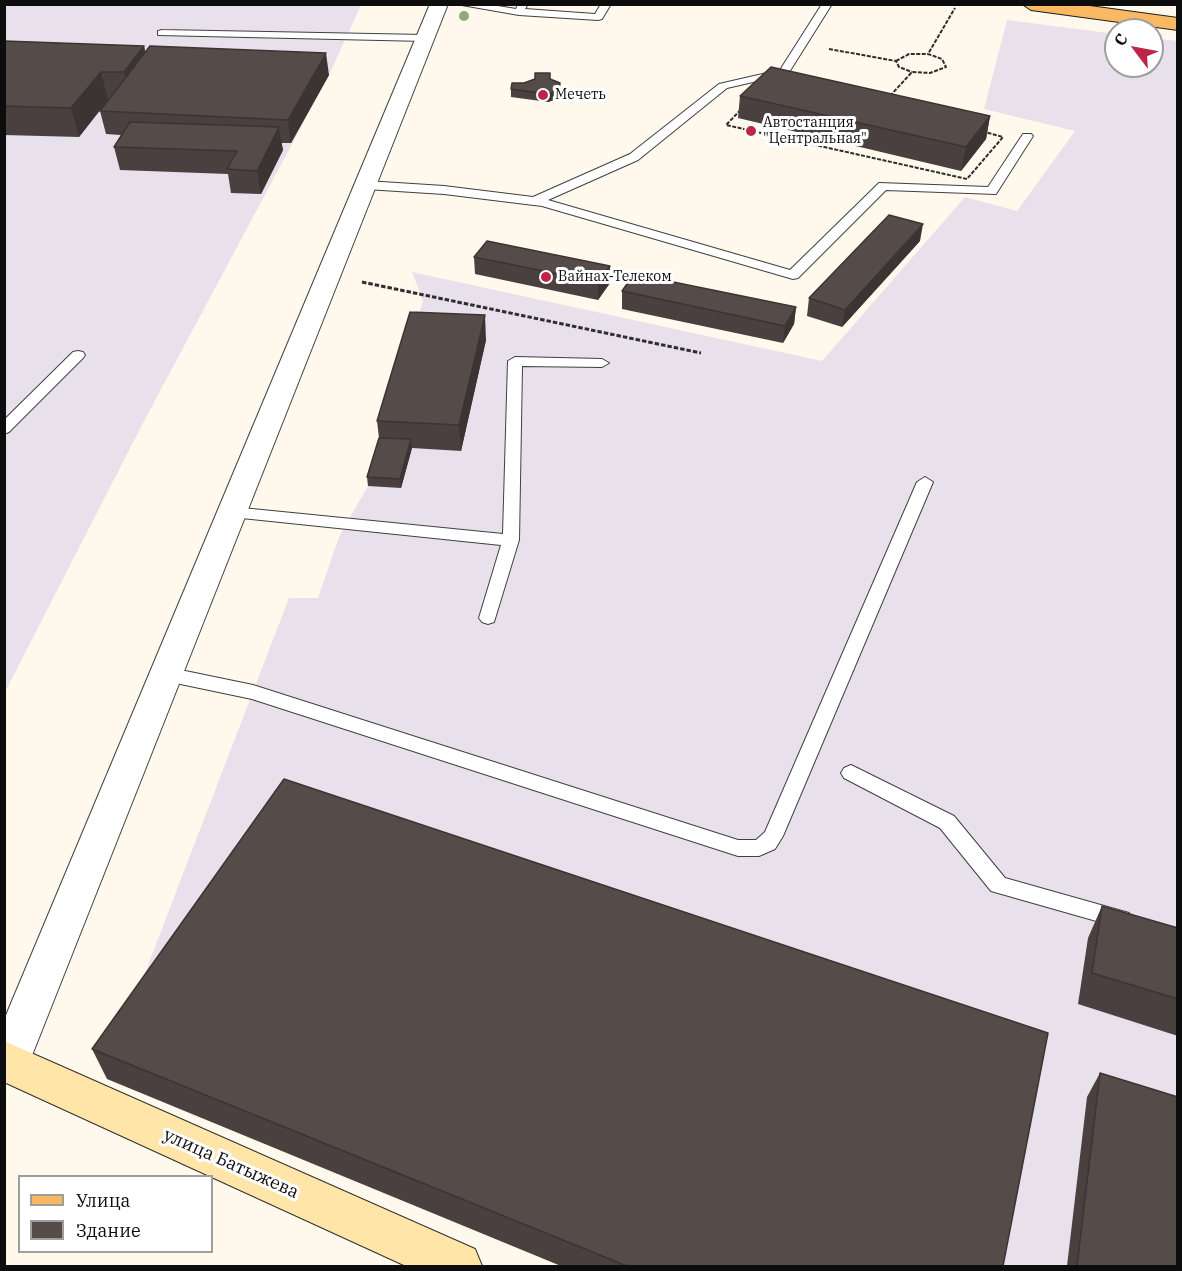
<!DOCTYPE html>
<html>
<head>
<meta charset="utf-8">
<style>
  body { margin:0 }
  #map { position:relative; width:1182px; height:1271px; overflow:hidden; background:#fff8ec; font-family:"IBM Plex Serif",serif }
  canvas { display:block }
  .frame { position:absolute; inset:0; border:6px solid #0d0d0d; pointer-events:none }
  .legend { position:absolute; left:18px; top:1175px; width:195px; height:78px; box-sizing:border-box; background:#fff; border:2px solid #9e9e9e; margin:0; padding:8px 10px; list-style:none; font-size:18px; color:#0d0d0d }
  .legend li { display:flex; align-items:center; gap:12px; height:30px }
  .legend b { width:30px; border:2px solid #9e9e9e }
  .north { position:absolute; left:1104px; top:18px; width:60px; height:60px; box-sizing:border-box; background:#fff; border:2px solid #9e9e9e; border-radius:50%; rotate:302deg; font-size:16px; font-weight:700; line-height:24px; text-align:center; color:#0d0d0d }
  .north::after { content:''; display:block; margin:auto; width:21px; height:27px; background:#bd2448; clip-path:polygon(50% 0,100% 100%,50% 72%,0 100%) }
</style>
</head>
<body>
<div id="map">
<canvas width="1182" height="1271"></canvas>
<div class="frame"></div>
<ul class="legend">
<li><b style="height:8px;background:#f9b862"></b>Улица</li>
<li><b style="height:16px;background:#554b49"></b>Здание</li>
</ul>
<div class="north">С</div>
</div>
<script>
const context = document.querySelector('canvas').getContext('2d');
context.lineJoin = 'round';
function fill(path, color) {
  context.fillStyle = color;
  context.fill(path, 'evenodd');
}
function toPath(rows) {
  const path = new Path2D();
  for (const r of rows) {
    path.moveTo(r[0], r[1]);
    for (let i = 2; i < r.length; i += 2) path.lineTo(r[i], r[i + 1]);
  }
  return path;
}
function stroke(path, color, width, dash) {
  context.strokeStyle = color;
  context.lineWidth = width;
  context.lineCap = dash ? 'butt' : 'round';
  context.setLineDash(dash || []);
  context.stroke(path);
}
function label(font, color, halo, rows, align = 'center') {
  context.font = font + ' "IBM Plex Serif",serif';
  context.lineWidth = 6;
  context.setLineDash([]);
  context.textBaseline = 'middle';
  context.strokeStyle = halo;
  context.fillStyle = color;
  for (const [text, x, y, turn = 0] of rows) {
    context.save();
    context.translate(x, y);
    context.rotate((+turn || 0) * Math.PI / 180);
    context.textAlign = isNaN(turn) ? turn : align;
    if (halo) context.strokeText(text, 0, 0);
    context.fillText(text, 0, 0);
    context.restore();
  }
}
const industrial = toPath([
  [5,5,361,5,329,75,144,421,5,692],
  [1007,20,1116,34,1116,66,1152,66,1152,38,1177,41,1177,1266,731,1266,128,1017,289,598,318,598,339,537,368,486,423,301,412,272,822,361,965,197,1017,211,1075,131,984,109]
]);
const pathFar1 = toPath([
  [829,49,896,61,899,67,912,72],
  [896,61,909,54,928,54],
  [773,84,956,124,1003,137,967,179,726,125,761,89,773,84],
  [890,96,912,72,930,73,946,67,942,59,928,54,955,8]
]);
const path = toPath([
  [362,282,701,353]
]);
const lane = toPath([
  [456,4,486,4,516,9,518,4,528,4,525,9,595,14,601,4,611,4,602,19,598,20,519,15,456,4],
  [822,4,832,4,788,74,727,88,638,160,548,200,790,270,879,183,988,187,1023,134,1031,134,1033,136,996,194,886,190,798,278,793,279,542,206,444,194,366,189,360,185,366,181,444,186,533,197,630,154,719,84,780,70,822,4],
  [162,30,425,35,430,38,425,41,158,35,158,31,162,30],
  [78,351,83,352,85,355,83,358,9,432,4,434,4,420,73,352,78,351],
  [515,357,602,359,609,363,602,367,522,366,519,540,494,622,488,624,482,622,479,618,501,545,232,517,226,516,224,512,226,508,232,507,503,534,508,361,515,357],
  [925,477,933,482,783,836,775,849,759,856,738,856,252,699,166,681,159,679,157,674,159,669,166,667,253,685,738,840,756,840,765,832,917,482,925,477],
  [851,765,954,816,1005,878,1129,913,1132,919,1129,925,1121,928,991,891,940,828,844,778,841,773,844,768,851,765]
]);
const street = toPath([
  [430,4,448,4,29,1063,23,1077,8,1083,4,1081,4,1020,430,4]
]);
const secondary = toPath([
  [4,1041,475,1249,482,1266,406,1266,4,1082,4,1041]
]);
const primary = toPath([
  [1022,4,1075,4,1178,18,1178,30,1031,10,1022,4]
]);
const trees = [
  [464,16]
];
const wall = toPath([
  [4,41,144,46,145,52,329,75,291,143,281,143,283,150,261,194,231,193,228,174,120,170,114,147,121,135,106,134,100,111,108,100,79,137,4,135],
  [550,79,560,91,559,98,548,102,511,97,511,89,524,83],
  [740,96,990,116,986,139,961,171,738,118],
  [920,241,842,327,807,316,809,298],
  [474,257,610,266,610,283,598,300,475,274],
  [622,291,796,307,794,324,783,343,622,309],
  [486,340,461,451,412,448,401,488,368,486,367,477,379,438,377,421],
  [1102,906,1178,928,1178,1036,1078,1004,1088,938],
  [92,1049,1003,1266,561,1266,107,1079],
  [1100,1073,1178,1266,1067,1266,1087,1097]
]);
const shadedWall = toPath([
  [144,46,150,74,131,100,124,72],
  [326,53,329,75,291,143,288,120],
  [101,72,108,100,79,137,71,108],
  [560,83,559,98,548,102,548,94],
  [990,116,986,139,961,171,966,147],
  [279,127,283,150,261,194,257,171],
  [923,224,920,241,842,327,845,310],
  [610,266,610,283,598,300,598,282],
  [796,307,794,324,783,343,785,326],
  [485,315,486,340,461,451,459,425],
  [411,439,412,448,401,488,400,479]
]);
const building = toPath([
  [4,41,144,46,124,72,101,72,71,108,4,106,4,41],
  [150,46,326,53,288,120,100,111,150,46],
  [771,67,990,116,966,147,740,96,771,67],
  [535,73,550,73,550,79,560,83,559,90,548,94,511,89,512,83,524,83,535,79,535,73],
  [130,122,279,127,257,171,227,169,237,151,114,147,130,122],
  [889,215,923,224,845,310,809,298,889,215],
  [487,241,610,266,598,282,474,257,487,241],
  [634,274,796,307,785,326,622,291,634,274],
  [410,312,485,315,459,425,377,421,410,312],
  [379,438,411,439,400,479,367,477,379,438],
  [284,779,1048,1033,1003,1266,627,1266,92,1049,284,779],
  [1102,906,1178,928,1178,999,1092,973,1102,906],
  [1100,1073,1178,1097,1178,1266,1077,1266,1100,1073]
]);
const markers = [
  [543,95,6,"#bd2448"],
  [751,131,6,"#bd2448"],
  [546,277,6,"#bd2448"]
];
const farPoinames = [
  ["Мечеть",555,95],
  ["Автостанция",763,123],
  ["\"Центральная\"",763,139],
  ["Вайнах-Телеком",558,277]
];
const nearStreetnames = [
  ["улица Батыжева",231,1164,24]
];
fill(industrial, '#e8e1ec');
stroke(lane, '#404040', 2);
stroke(street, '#404040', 2);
stroke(secondary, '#2f2f2f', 2);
stroke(primary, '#1e1e1e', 2);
stroke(pathFar1, '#2f2f2f', 2, [4, 1.5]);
stroke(path, '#2f2f2f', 3, [4.5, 2]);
fill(lane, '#fff');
fill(street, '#fff');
fill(secondary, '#ffe5a7');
fill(primary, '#f9b862');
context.fillStyle = '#92a77a';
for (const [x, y] of trees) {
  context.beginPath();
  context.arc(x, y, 5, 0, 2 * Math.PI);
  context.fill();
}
fill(wall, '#49403f');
fill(shadedWall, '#3c3433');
fill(building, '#554b49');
stroke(building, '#3c3433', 1.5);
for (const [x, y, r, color] of markers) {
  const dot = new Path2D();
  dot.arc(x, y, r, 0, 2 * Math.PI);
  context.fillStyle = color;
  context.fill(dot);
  stroke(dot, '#fff', 2);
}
label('14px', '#0d0d0d', '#fff', farPoinames, 'left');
label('18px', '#0d0d0d', '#fff', nearStreetnames);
</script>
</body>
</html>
